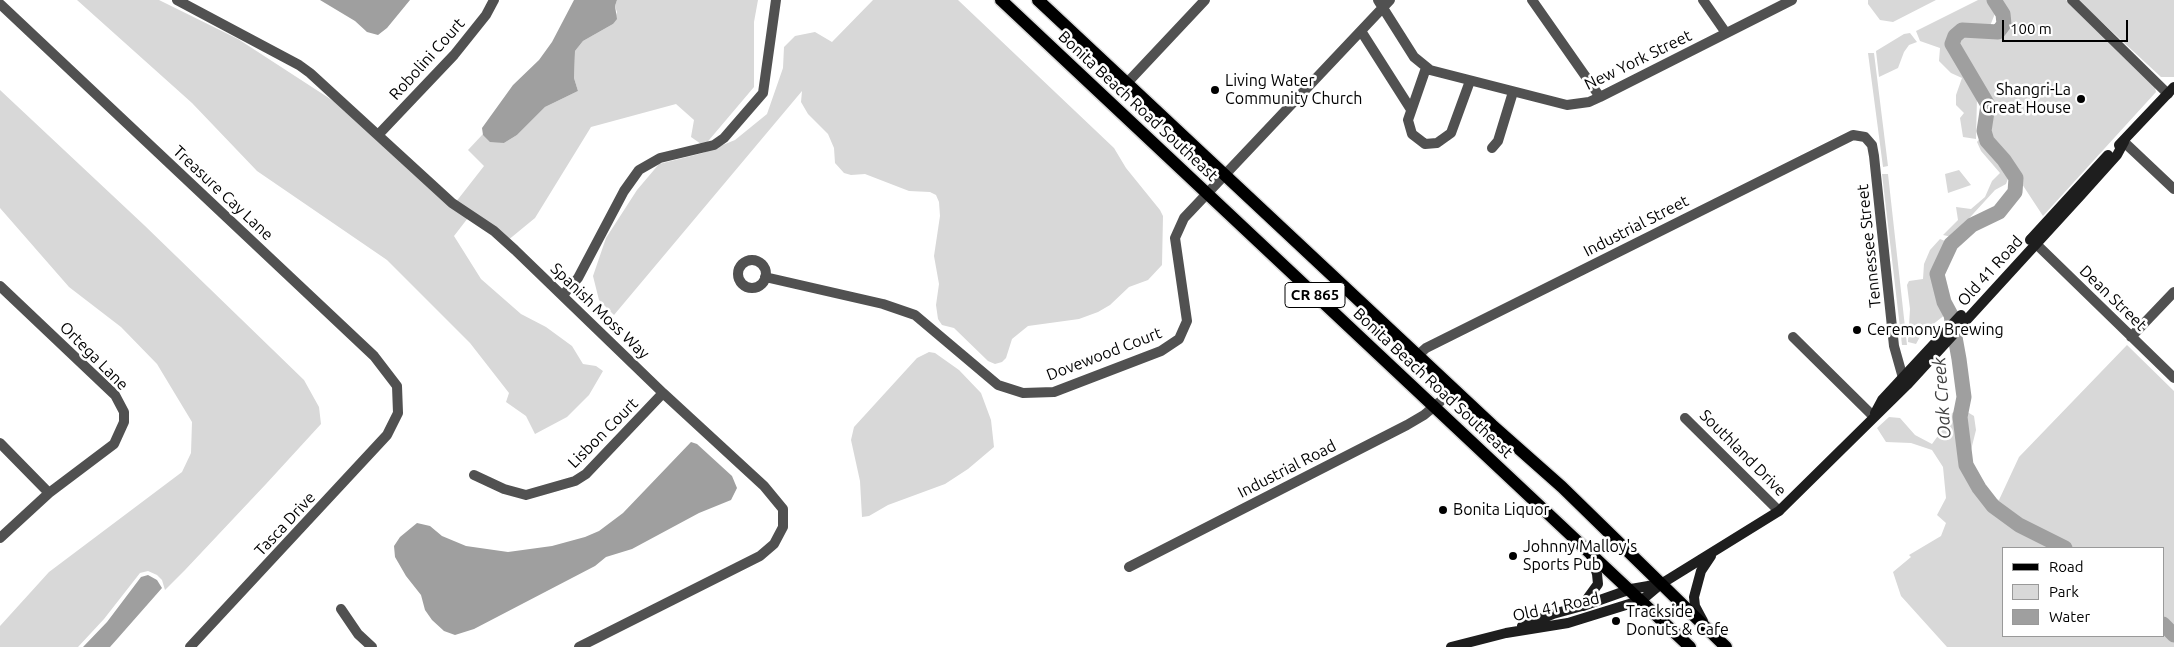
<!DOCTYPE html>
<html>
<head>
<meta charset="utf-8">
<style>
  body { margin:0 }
  #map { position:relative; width:2174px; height:647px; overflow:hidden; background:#fff; font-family:Ubuntu,sans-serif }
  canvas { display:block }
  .legend { position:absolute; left:2002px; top:547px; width:162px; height:90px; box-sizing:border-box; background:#fff; border:1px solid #999; margin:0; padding:6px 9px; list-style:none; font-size:15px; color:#000 }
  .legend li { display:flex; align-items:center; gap:10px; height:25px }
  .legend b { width:25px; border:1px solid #999 }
  .scale { position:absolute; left:2002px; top:20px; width:126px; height:22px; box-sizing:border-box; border:2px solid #000; border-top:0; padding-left:6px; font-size:15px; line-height:18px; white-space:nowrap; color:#000; -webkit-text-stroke:4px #fff; paint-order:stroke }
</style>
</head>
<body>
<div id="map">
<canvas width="2174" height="647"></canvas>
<ul class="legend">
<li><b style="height:6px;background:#000"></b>Road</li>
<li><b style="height:14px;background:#d8d8d8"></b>Park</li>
<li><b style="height:14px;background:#9f9f9f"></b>Water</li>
</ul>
<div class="scale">100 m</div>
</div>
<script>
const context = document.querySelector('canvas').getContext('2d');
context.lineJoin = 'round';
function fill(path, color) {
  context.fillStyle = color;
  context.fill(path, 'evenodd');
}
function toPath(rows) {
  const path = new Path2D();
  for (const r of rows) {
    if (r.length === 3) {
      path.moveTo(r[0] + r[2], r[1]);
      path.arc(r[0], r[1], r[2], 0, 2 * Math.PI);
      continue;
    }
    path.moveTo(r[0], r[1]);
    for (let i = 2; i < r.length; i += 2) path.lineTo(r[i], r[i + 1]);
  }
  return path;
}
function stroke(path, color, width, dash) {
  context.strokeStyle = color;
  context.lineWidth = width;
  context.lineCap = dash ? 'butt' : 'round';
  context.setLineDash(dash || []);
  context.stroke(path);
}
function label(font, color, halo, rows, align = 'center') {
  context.font = font + ' Ubuntu,sans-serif';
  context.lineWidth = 5;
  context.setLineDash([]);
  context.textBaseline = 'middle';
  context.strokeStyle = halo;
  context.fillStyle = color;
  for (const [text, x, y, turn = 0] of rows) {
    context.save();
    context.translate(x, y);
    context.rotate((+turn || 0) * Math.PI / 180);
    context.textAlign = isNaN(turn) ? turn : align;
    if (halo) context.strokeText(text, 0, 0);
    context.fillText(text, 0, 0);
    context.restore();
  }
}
const green = toPath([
  [77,0,159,0,238,39,335,102,452,207,484,166,468,150,483,134,504,143,517,135,545,107,578,91,574,78,575,51,583,41,613,24,617,12,615,6,617,0,758,0,754,22,754,87,704,146,691,137,694,120,676,104,591,127,535,218,507,241,471,214,454,236,481,279,521,314,546,327,572,346,583,364,596,366,603,371,589,395,567,417,535,434,526,416,506,402,509,393,470,343,387,260,257,171,192,103],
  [873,0,958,0,1114,148,1126,168,1160,210,1163,216,1162,265,1148,280,1129,287,1110,305,1098,312,1079,319,1028,326,1012,339,1006,358,1002,362,995,364,988,361,954,328,942,325,938,319,936,305,939,284,934,256,940,216,939,202,936,195,930,192,909,191,865,174,851,175,844,173,835,163,834,148,828,134,808,114,801,102,802,91,614,315,599,300,593,276,606,238,637,190,659,164,703,153,735,140,767,114,783,68,784,47,795,36,815,32,832,42],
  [1868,0,1936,0,1893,22,1880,20,1868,4],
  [1978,0,1990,0,1996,11,1990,26,1985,29,1965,26,1951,37,1958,61,1973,77,1977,97,1976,139,1963,137,1960,118,1964,113,1956,105,1956,95,1962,78,1951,73,1939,61,1940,48,1920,41,1916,31],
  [1997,0,2066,0,2154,84,2156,92,2043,216,2005,158,1989,141,1991,103,1976,75,1963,60,1954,43,1963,32,1999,35,2006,24,2006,14],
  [2078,0,2174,0,2174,77,2161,77],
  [1910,33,1917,42,1909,45,1904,52,1898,68,1879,77,1876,51,1904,34],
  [1868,53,1874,53,1888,166,1883,167],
  [0,90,144,225,304,380,319,407,321,424,266,484,185,570,165,590,162,580,157,575,148,571,140,573,104,619,78,647,0,647,0,626,49,572,182,472,191,453,192,422,157,364,121,327,69,287,0,208],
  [1980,138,1995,154,2009,176,2006,184,1995,190,1952,237,1943,235,1958,220,1956,207,1971,209,1985,197,1992,181,2000,173,1981,151,1977,142],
  [1959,170,1971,185,1948,193,1945,174],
  [1882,174,1888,174,1907,345,1902,345],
  [1940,239,1945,241,1946,245,1934,280,1946,314,1922,333,1916,344,1908,342,1910,309,1907,285,1909,281,1923,279,1924,264,1930,250],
  [2127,345,2174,391,2174,647,1947,647,1901,596,1893,572,1911,557,1909,555,1941,536,1946,523,1937,515,1946,498,1943,467,1932,450,1911,443,1886,442,1877,428,1889,417,1900,418,1915,435,1932,444,1943,429,1950,415,1959,407,1974,416,1976,430,1968,462,1972,477,1985,495,1999,500,2019,457],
  [2003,548,2163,548,2163,636,2003,636],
  [929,352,935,353,959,370,981,393,991,420,994,447,968,469,945,484,888,505,869,516,862,517,860,481,851,440,854,427,917,358]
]);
const water = toPath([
  [320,0,410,0,387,28,378,35,367,32,355,21],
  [574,0,617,0,615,6,617,19,613,24,583,41,575,51,574,78,578,91,545,107,517,135,504,143,490,142,483,135,482,128,513,85,539,60,552,42],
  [691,442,697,444,732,476,737,488,731,500,699,513,632,549,606,557,595,566,474,629,455,635,444,631,432,620,425,610,421,595,406,576,395,557,394,546,400,537,417,523,430,526,442,536,466,546,508,552,552,546,585,537,599,531,623,513],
  [148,575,157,580,162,588,118,638,110,647,83,647,107,622,141,577]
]);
const river = toPath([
  [1994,0,2003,14,2004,24,1998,32,1962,30,1955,36,1952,44,1988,105,1984,131,1987,141,2004,160,2016,178,2015,192,1999,212,1972,225,1951,244,1937,274,1944,302,1951,315,1959,359,1964,397,1960,417,1966,465,1979,488,1993,506,2019,525,2065,548],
  [2163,624,2174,635]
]);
const street = toPath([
  [177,0,299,65,310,73,452,203,494,231,515,250,663,393,764,486,783,509,783,527,774,544,760,556,579,647],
  [1378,0,1414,57,1430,70,1567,105,1589,102,1600,97,1792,0],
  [1532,0,1600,97],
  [1703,0,1726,33],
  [2072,0,2168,94],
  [0,4,374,356,397,386,398,413,387,435,190,647],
  [1361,31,1410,108],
  [1426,68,1408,120,1412,134,1425,144,1437,143,1451,133,1470,81],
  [1127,83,1205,0],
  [378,135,454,55,486,15,494,0],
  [2124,142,2174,189],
  [1492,148,1498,141,1513,92],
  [2031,239,2174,378],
  [752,274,14],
  [765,277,883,304,915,315,998,385,1023,393,1054,392,1161,351,1179,339,1187,321,1175,238,1184,218,1390,0],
  [0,286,115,395,124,412,124,422,114,444,49,493],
  [563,295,578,278,624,191,639,170,660,158,714,145,724,138,763,93,776,0],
  [1793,337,1873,416],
  [2131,337,2174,292],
  [1417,356,1426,348,1853,135,1865,137,1872,145,1874,156,1894,346,1903,378],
  [1685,418,1779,511],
  [0,443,49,493,0,538],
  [474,475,504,489,526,495,575,481,586,474,663,393],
  [1129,567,1407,425,1424,415,1454,390],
  [341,609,358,634,372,647]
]);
const secondary = toPath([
  [2119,145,2174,87],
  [2030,240,2108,155],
  [1875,413,1882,400,1961,315],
  [1583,606,1631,589,1660,584],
  [1703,621,1695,606,1694,597,1701,571,1711,556],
  [1522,626,1553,614,1582,606,1598,584,1597,574,1591,556],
  [1451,647,1506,633,1568,623,1642,600,1661,584,1779,511,1907,385,2080,196,2117,155,2124,142]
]);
const primary = toPath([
  [1001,0,1690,647],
  [1038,0,1492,425,1562,487,1726,647]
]);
const markers = [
  [1215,90,5,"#000"],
  [2081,99,5,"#000"],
  [1857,330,5,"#000"],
  [1443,510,5,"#000"],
  [1513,556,5,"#000"],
  [1616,621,5,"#000"]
];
const shields = [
  [1315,295,60]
];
const shieldNames = [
  ["CR 865",1315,295]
];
const streetNames = [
  ["Robolini Court",427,59,-48],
  ["New York Street",1638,60,-26],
  ["Bonita Beach Road Southeast",1138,106,43],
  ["Treasure Cay Lane",223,193,43],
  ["Industrial Street",1636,226,-27],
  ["Tennessee Street",1869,246,-96],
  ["Old 41 Road",1990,271,-48],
  ["Dean Street",2113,298,44],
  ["Spanish Moss Way",600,311,44],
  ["Dovewood Court",1104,354,-21],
  ["Ortega Lane",94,356,45],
  ["Bonita Beach Road Southeast",1433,383,43],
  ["Lisbon Court",603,433,-45],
  ["Southland Drive",1743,453,45],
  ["Industrial Road",1287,469,-27],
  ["Tasca Drive",285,524,-47],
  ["Old 41 Road",1556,607,-12]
];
const poiNames = [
  ["Living Water",1225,81],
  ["Community Church",1225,99],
  ["Shangri-La",2071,90,"right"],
  ["Great House",2071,108,"right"],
  ["Ceremony Brewing",1867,330],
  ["Bonita Liquor",1453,510],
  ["Johnny Malloy's",1523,547],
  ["Sports Pub",1523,565],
  ["Trackside",1626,612],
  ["Donuts & Cafe",1626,630]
];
const waterNames = [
  ["Oak Creek",1942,398,-94]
];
fill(green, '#d8d8d8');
fill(water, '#9f9f9f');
stroke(river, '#9f9f9f', 15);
stroke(primary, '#dbdbdb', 15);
stroke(street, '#515151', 10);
stroke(secondary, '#1e1e1e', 10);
stroke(primary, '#000', 12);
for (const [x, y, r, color] of markers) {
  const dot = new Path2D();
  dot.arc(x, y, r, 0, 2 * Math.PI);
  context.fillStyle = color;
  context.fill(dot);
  stroke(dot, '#fff', 2);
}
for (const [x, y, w] of shields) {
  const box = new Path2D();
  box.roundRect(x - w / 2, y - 12.5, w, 25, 4);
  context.fillStyle = '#fff';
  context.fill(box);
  stroke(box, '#000', 1);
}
label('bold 15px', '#000', null, shieldNames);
label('16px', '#000', '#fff', streetNames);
label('16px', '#000', '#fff', poiNames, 'left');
label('italic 18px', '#404040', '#fff', waterNames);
</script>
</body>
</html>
